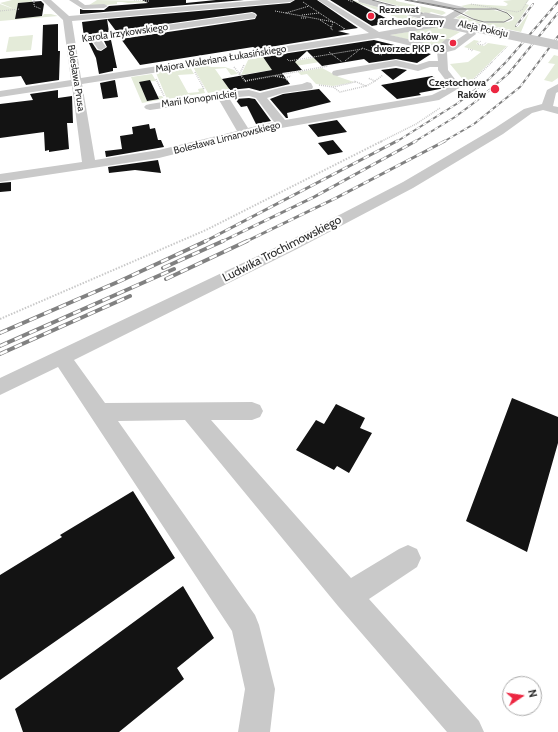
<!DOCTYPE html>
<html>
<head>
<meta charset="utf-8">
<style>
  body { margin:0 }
  #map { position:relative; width:558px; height:732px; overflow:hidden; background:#fff; font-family:Cabin,sans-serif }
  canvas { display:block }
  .north { position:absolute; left:502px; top:676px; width:40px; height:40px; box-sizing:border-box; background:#fff; border:1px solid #ababab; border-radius:50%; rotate:77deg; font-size:11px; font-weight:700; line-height:16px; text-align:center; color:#2c2c2c }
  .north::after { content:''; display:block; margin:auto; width:14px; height:18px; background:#ec2641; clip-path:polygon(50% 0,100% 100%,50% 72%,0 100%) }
</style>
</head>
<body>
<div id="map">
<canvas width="558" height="732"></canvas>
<div class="north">N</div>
</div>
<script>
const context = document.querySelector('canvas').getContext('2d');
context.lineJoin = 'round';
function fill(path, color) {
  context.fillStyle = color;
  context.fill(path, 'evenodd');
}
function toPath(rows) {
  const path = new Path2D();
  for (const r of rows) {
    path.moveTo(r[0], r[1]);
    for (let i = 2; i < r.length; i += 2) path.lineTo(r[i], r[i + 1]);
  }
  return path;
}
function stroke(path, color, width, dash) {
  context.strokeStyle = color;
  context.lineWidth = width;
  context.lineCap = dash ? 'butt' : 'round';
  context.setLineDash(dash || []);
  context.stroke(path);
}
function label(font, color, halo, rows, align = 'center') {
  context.font = font + ' Cabin,sans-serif';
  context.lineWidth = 4;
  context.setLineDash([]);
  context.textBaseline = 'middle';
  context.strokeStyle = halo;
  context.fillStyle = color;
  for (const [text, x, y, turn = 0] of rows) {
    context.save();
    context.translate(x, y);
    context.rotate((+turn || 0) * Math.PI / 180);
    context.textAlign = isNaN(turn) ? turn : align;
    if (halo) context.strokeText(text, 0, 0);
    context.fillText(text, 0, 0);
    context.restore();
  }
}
const green = toPath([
  [12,0,32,0,32,2,18,3,17,7,33,6,43,11,33,12,28,17,43,16,44,14,51,14,58,16,0,21,0,4,11,8,22,9,12,8,0,3],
  [97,0,147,1,145,0,150,2,128,3,122,2,117,2,117,4,86,7],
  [350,0,352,0,430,22,414,24],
  [377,0,396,0,396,1,443,11,446,13,442,15,431,12,428,14],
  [512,0,529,0,526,4,529,5,515,26,518,27,529,13,521,32,455,18,461,15,473,20,486,23,508,22,513,20,514,17,503,10,487,8,468,9,461,6,470,4,506,6,508,4,503,1],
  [489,9,507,13,510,15,511,18,502,22,487,22,476,20,464,13,469,10],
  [440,26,460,32,435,47,390,35],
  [33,35,31,50,6,52,9,37],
  [474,40,479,41,476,44,484,46,488,43,507,46,471,81,465,82,450,64,468,62,481,52,464,47],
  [331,55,338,59,241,75,249,58,262,56,266,61,289,62],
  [554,55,558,56,558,78,552,82,544,80,555,64,548,63],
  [205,65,211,67,225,67,234,70,238,74,231,75,226,68,215,69,227,86,248,85,208,93,193,67],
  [190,67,194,74,178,75,188,93,199,92,198,89,203,88,205,93,167,99,156,73],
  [322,68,339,77,354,82,333,86,316,84,307,74,301,75,298,72],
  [152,74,156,81,139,82,147,101,159,99,158,96,162,96,164,99,142,103,131,77]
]);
const building = toPath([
  [142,0,186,0,186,3,216,0,244,0,80,14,80,9,83,10,104,10,109,6,148,3],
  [295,0,317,0,358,28,338,31,350,34,257,49,253,47,140,65,121,39,255,19,257,15,255,13,252,12,116,31,107,19,290,3],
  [330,0,352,0,393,22,372,26],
  [41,1,44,4,42,16,15,19,18,3],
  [107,19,109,32,95,34,89,38,97,50,101,51,107,47,104,41,111,40,117,68,113,68,113,71,99,74,96,58,86,37,84,37,82,22],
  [58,24,58,51,60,51,59,80,26,85,21,76,0,78,0,59,42,55,43,25],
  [374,40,431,54,417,63,396,59,369,63,364,59,322,66,307,51,295,62,302,70,282,73,290,84,260,91,249,88,230,90,222,79,272,70,263,57],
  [396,68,407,70,393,80,381,70],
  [432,76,446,86,440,89,419,93,421,95,397,99,381,85],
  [115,80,118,97,103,99,100,83],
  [150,80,159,99,147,101,139,82],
  [319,89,331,102,287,113,288,118,286,118,270,99,283,94],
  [58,90,58,98,72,96,73,123,67,123,69,149,49,152,49,150,45,151,44,132,0,138,0,104,33,100,30,94],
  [249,98,255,99,271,121,256,124,247,106,241,107,235,99],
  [337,120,347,132,318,137,308,125],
  [149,124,150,129,155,128,158,140,161,140,164,147,106,157,105,151,122,149,120,136,133,134,132,127],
  [333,140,343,152,328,155,318,143],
  [158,160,161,173,135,170,109,173,108,167],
  [11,182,11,191,0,192,0,183],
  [512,398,558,417,558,443,527,552,466,521],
  [336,404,365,418,360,428,372,433,349,473,337,466,334,470,296,450,316,420,324,424],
  [133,491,175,558,0,680,0,575,62,537,60,535],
  [183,586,214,638,177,668,184,679,119,732,23,732,15,709]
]);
const pathFar2 = toPath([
  [34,0,34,6,41,9],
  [134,0,142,0],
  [348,0,353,2],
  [142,1,149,1],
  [303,2,333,22,331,29,333,30],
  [471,4,517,12,522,10,528,0],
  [0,11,20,9],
  [275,11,334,22,345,29,343,29],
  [286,13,309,6],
  [302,15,319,13],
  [301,18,307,18],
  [320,20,331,27],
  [481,41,477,44,483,45,487,42],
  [371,46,381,54],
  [362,48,382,55],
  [468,49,473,50,471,51],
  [329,52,342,62],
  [287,59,289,61,362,49,361,48],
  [345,61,359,50],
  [491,63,508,46]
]);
const pathFar1 = toPath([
  [234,67,246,82],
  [195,72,204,89],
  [239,75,244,65],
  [275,76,285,78,287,80],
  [285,78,291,76],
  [156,79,164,96],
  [245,81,328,66],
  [375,81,383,75],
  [319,85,333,87,355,82],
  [366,86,375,81,368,78],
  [467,86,492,62],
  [333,87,340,92,366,86,354,81],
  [380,142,416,124,440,108]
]);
const path = toPath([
  [0,319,206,230,382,141]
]);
const minor = toPath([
  [42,0,51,0,69,16,262,0,294,0,290,2,72,21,81,78,369,33,318,0,327,0,379,32,436,22,456,10,418,2,417,0,432,0,463,7,467,9,466,11,446,23,473,29,476,34,455,50,447,52,448,70,461,87,439,100,270,130,159,158,0,182,0,174,82,162,72,86,0,97,0,91,71,80,63,20,42,0],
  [439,27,467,33,448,46,454,41,452,39,446,39,438,46,390,35,439,27],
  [378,38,437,52,438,61,429,61,417,65,396,60,337,70,333,71,332,73,333,75,337,76,396,66,418,71,430,67,438,67,438,70,450,86,432,95,285,120,267,98,283,93,312,89,313,87,311,83,307,82,302,84,283,87,260,93,249,90,234,91,150,104,146,105,144,107,146,109,150,110,219,100,237,131,159,150,95,160,82,84,378,38],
  [249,96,256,98,274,122,248,128,229,98,249,96],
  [69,0,78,0,85,5,104,4,108,6,104,8,83,9,69,0],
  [358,0,371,0,428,15,429,17,425,20,359,2,358,0],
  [252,13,255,14,256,16,255,18,101,40,106,47,101,50,98,49,90,38,95,35,252,13],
  [558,84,558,92,556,93,553,106,558,107,558,114,543,110,532,113,503,134,413,188,297,249,74,360,105,403,252,402,260,405,263,411,260,417,252,420,211,420,351,578,399,549,408,545,417,549,421,558,417,567,369,599,479,721,484,732,447,732,338,606,185,420,118,421,255,615,259,625,275,689,270,732,238,732,245,689,232,631,58,367,0,395,0,378,285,243,403,182,495,128,524,109,542,104,547,90,558,84]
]);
const tram = toPath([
  [372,0,429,15,558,42],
  [405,0,452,9,473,19,484,22,504,22,512,18,507,13,496,9,457,9,409,0]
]);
const railFar2 = toPath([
  [516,26,533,4],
  [396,142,458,103,489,79,506,62,558,2],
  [414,142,455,117,479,99,509,73,558,13],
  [443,142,474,124,520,87,558,36]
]);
const railFar1 = toPath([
  [204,242,397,141],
  [221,242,314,197,416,141],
  [245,242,336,198,445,141]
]);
const rail = toPath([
  [163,268,223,241],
  [166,279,247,241],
  [0,333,120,281,206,241],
  [0,346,174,269],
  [0,354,130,296]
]);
const minorBridge = toPath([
  [425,17,558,45]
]);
const markers = [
  [371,16,4,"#ec2641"],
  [453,43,4,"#ec2641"],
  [495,89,5,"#ec2641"]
];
const farPoinames = [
  ["Rezerwat",379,10,"left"],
  ["archeologiczny",379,22,"left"],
  ["Raków -",445,37],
  ["dworzec PKP 03",445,49],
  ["Częstochowa",486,83],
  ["Raków",486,95]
];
const farStreetnames = [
  ["Aleja Pokoju",483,29,12],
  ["Karola Irzykowskiego",125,33,-8],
  ["Majora Waleriana Łukasińskiego",221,59,-9],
  ["Bolesława Prusa",76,78,81],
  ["Marii Konopnickiej",199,99,-8],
  ["Bolesława Limanowskiego",227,138,-14]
];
const streetNames = [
  ["Ludwika Trochimowskiego",282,249,-27]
];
fill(green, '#e4ebd9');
fill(building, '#131313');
stroke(pathFar2, '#c9c9c9', 1, [1, 1]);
stroke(pathFar1, '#c9c9c9', 1.5, [1, 1]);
stroke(path, '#c9c9c9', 2, [1.5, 1.5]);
fill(minor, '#c9c9c9');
stroke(tram, '#818181', 1);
stroke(railFar2, '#818181', 2);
stroke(railFar1, '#818181', 3);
stroke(rail, '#818181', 4);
stroke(railFar2, '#fff', 1.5, [4]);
stroke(railFar1, '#fff', 2, [6]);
stroke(rail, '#fff', 2.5, [8]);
stroke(minorBridge, '#c9c9c9', 9);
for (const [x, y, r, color] of markers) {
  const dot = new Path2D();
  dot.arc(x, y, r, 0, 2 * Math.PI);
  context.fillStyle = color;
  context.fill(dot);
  stroke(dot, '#fff', 1.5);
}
label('bold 10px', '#2c2c2c', '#fff', farPoinames, 'right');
label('10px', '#2c2c2c', '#fff', farStreetnames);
label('12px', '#2c2c2c', '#fff', streetNames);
</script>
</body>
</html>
